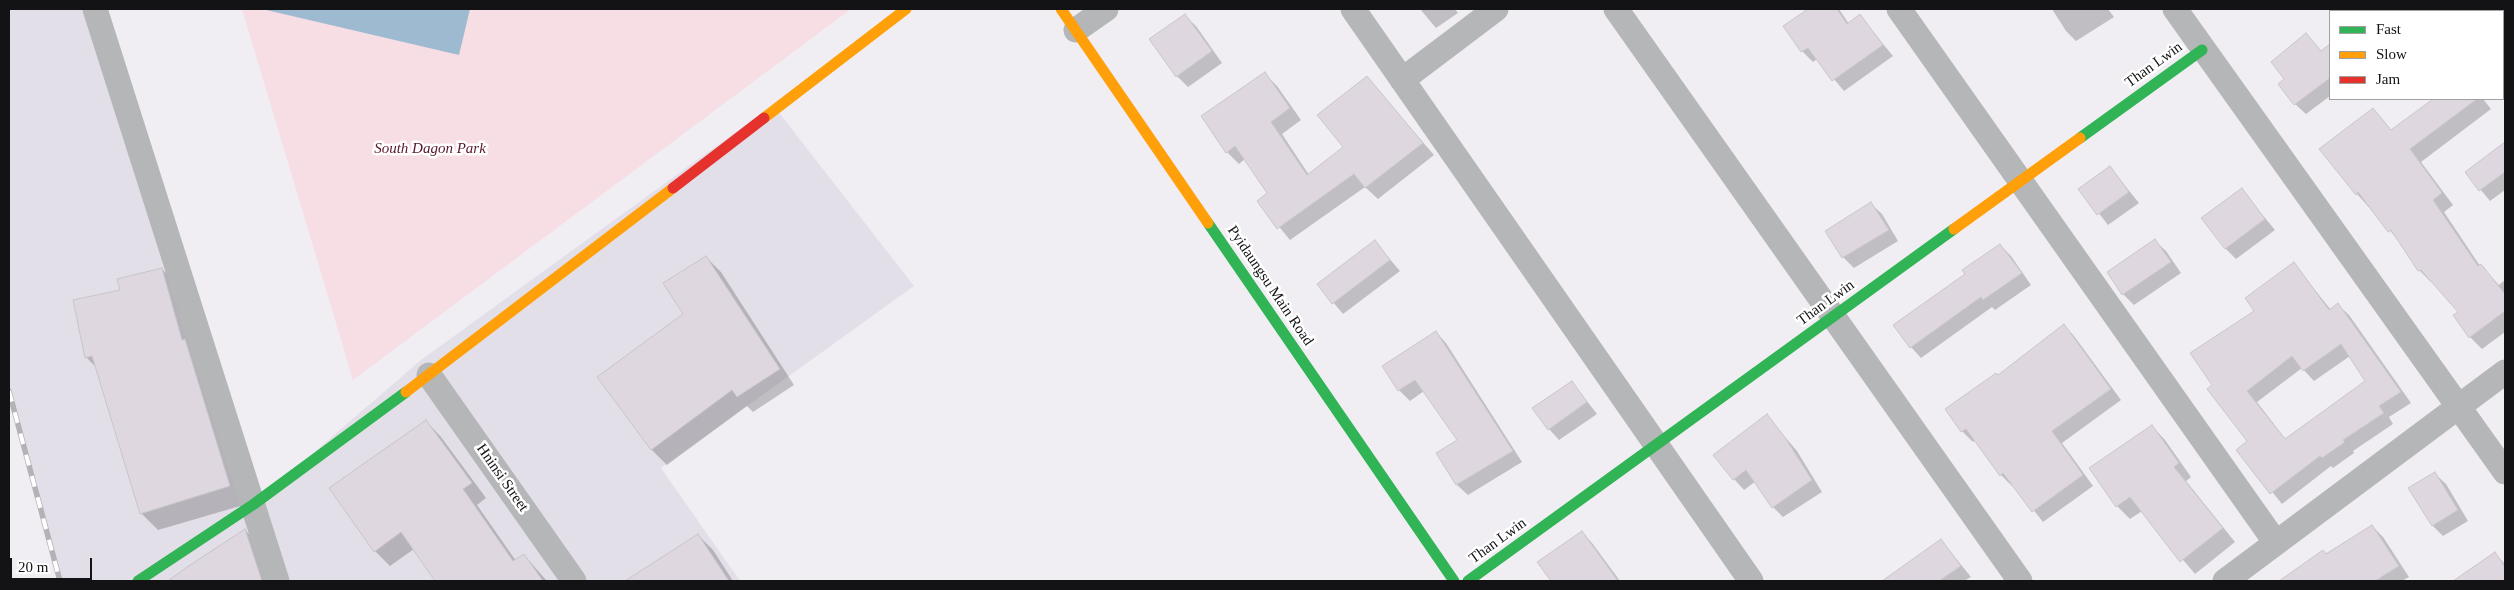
<!DOCTYPE html>
<html>
<head>
<meta charset="utf-8">
<style>
  body { margin:0 }
  #map { position:relative; width:2514px; height:590px; overflow:hidden; background:#f0eef3; font-family:Georgia,serif }
  canvas { display:block }
  .frame { position:absolute; inset:0; border:10px solid #131315; pointer-events:none }
  .legend { position:absolute; left:2329px; top:10px; width:175px; height:90px; box-sizing:border-box; background:#fff; border:1px solid #a1a1a1; margin:0; padding:6px 9px; list-style:none; font-size:15px; color:#131315 }
  .legend li { display:flex; align-items:center; gap:10px; height:25px }
  .legend b { width:25px; border:1px solid #a1a1a1 }
  .scale { position:absolute; left:10px; top:558px; width:82px; height:22px; box-sizing:border-box; border:2px solid #131315; border-top:0; padding-left:6px; font-size:15px; line-height:18px; white-space:nowrap; color:#131315; -webkit-text-stroke:4px #fff; paint-order:stroke }
</style>
</head>
<body>
<div id="map">
<canvas width="2514" height="590"></canvas>
<div class="frame"></div>
<ul class="legend">
<li><b style="height:6px;background:#30b455"></b>Fast</li>
<li><b style="height:6px;background:#ff9f0a"></b>Slow</li>
<li><b style="height:6px;background:#e5322d"></b>Jam</li>
</ul>
<div class="scale">20 m</div>
</div>
<script>
const context = document.querySelector('canvas').getContext('2d');
context.lineJoin = 'round';
function fill(path, color) {
  context.fillStyle = color;
  context.fill(path, 'evenodd');
}
function toPath(rows) {
  const path = new Path2D();
  for (const r of rows) {
    path.moveTo(r[0], r[1]);
    for (let i = 2; i < r.length; i += 2) path.lineTo(r[i], r[i + 1]);
  }
  return path;
}
function stroke(path, color, width, dash) {
  context.strokeStyle = color;
  context.lineWidth = width;
  context.lineCap = dash ? 'butt' : 'round';
  context.setLineDash(dash || []);
  context.stroke(path);
}
function label(font, color, halo, rows, align = 'center') {
  context.font = font + ' Georgia,serif';
  context.lineWidth = 5;
  context.setLineDash([]);
  context.textBaseline = 'middle';
  context.strokeStyle = halo;
  context.fillStyle = color;
  for (const [text, x, y, turn = 0] of rows) {
    context.save();
    context.translate(x, y);
    context.rotate((+turn || 0) * Math.PI / 180);
    context.textAlign = isNaN(turn) ? turn : align;
    if (halo) context.strokeText(text, 0, 0);
    context.fillText(text, 0, 0);
    context.restore();
  }
}
const built = toPath([
  [9,9,95,9,254,504,421,360,773,105,914,286,661,468,740,581,62,581,9,390]
]);
const green = toPath([
  [242,9,851,9,353,380]
]);
const water = toPath([
  [262,9,470,9,459,55]
]);
const shadow = toPath([
  [1420,9,1455,9,1458,13,1436,28],
  [1810,9,1839,9,1849,24,1860,16,1893,56,1844,91,1817,59,1813,62,1802,51,1785,26],
  [2052,9,2108,9,2114,17,2076,41,2066,31],
  [2349,9,2419,9,2421,11,2350,11],
  [1185,16,1196,26,1222,63,1188,87,1177,76],
  [2306,35,2322,52,2330,46,2330,96,2306,114,2295,104,2286,79],
  [1265,74,1277,86,1301,120,1282,134,1309,175,1344,148,1367,78,1434,155,1378,199,1365,187,1290,240,1258,201,1269,194,1245,159,1239,164,1227,152],
  [2435,99,2483,99,2491,109,2421,162,2453,205,2444,212,2480,266,2499,285,2505,280,2505,332,2482,349,2470,337,2460,313,2433,281,2431,282,2419,270,2401,243,2357,194,2373,109,2392,131],
  [2505,144,2505,190,2490,201,2466,172],
  [2110,167,2139,203,2108,225,2080,189],
  [2241,189,2275,230,2236,259,2225,248],
  [1871,204,1882,214,1898,241,1854,268,1843,257,1827,231],
  [2155,241,2166,251,2181,273,2134,305,2123,294],
  [1375,242,1400,271,1343,314,1318,284],
  [2000,245,2011,256,2031,285,1995,310,1992,307,1921,358,1911,347,1967,274],
  [706,257,721,272,794,385,753,412,747,406,667,465,652,450,685,315],
  [2294,264,2331,310,2338,305,2349,315,2411,403,2389,417,2393,424,2353,451,2354,453,2333,468,2331,466,2282,504,2238,450,2249,441,2214,385,2255,311],
  [2350,356,2366,381,2286,440,2257,402,2302,368,2314,381],
  [162,269,179,286,247,504,158,530,141,513,97,368,86,357,121,291],
  [2064,325,2074,336,2121,400,2062,443,2093,486,2043,522,2013,484,2012,486,2001,475,1976,440,1973,442,1962,431,1946,410,1998,376],
  [1436,332,1446,343,1522,462,1468,495,1457,485,1438,453,1459,440,1424,391,1410,401,1399,390],
  [1572,382,1597,414,1559,440,1549,429],
  [1767,416,1797,451,1822,492,1783,517,1773,507,1756,481,1744,490,1734,479],
  [426,421,441,437,486,498,477,505,516,561,524,555,547,581,437,581,414,549,390,566,375,551],
  [2152,426,2165,440,2191,477,2186,481,2235,542,2195,574,2142,511,2130,519,2117,506],
  [2435,474,2446,484,2468,521,2443,536,2433,526,2410,489],
  [2372,526,2383,537,2409,577,2402,581,2299,581,2293,573],
  [245,530,264,549,274,581,171,581],
  [1582,532,1592,543,1620,581,1552,581,1539,563],
  [698,535,713,550,733,581,633,581,631,578],
  [1941,540,1971,577,1964,581,1897,581],
  [2495,554,2505,564,2505,581,2480,581,2472,570]
]);
const building = toPath([
  [1808,9,1837,9,1847,24,1860,14,1883,45,1832,81,1808,48,1801,52,1783,26,1808,9],
  [1185,14,1212,51,1176,77,1149,39,1185,14],
  [2306,33,2321,51,2330,44,2330,78,2294,105,2278,84,2284,79,2271,62,2306,33],
  [1265,72,1290,108,1271,122,1307,175,1343,147,1317,115,1367,76,1423,143,1365,188,1354,174,1277,229,1257,201,1267,193,1235,146,1226,153,1201,116,1265,72],
  [2433,99,2477,99,2410,149,2442,193,2433,200,2478,266,2481,264,2505,294,2505,311,2469,338,2453,315,2458,312,2421,270,2418,271,2391,230,2388,232,2358,192,2356,195,2319,149,2373,108,2391,130,2433,99],
  [2505,142,2505,172,2479,191,2465,172,2505,142],
  [2110,166,2129,192,2097,215,2078,189,2110,166],
  [2242,188,2265,219,2225,249,2201,218,2242,188],
  [1871,202,1889,230,1842,258,1825,231,1871,202],
  [2155,239,2171,262,2122,295,2107,272,2155,239],
  [1375,240,1390,260,1332,304,1317,284,1375,240],
  [2000,244,2022,273,1983,300,1981,297,1910,348,1893,325,1965,274,1962,270,2000,244],
  [706,256,780,369,737,397,732,390,651,450,597,377,683,314,663,283,706,256],
  [2294,262,2329,310,2338,303,2401,392,2379,406,2384,413,2343,440,2345,442,2322,458,2320,456,2270,494,2236,450,2247,441,2207,389,2212,385,2190,353,2254,311,2245,298,2294,262],
  [2341,344,2365,381,2285,439,2247,391,2292,356,2303,371,2341,344],
  [162,268,182,340,185,339,230,486,140,514,92,356,85,358,73,300,120,290,117,279,162,268],
  [2064,324,2111,389,2052,431,2083,475,2032,512,2003,473,2000,476,1966,429,1961,432,1945,409,1996,373,1998,375,2064,324],
  [1436,331,1513,451,1456,485,1436,453,1457,440,1415,380,1398,391,1382,366,1436,331],
  [1572,381,1587,402,1548,430,1532,408,1572,381],
  [1767,414,1786,439,1812,480,1772,508,1746,470,1733,480,1713,455,1767,414],
  [426,420,472,483,463,489,513,561,524,554,543,581,435,581,401,532,374,552,329,488,426,420],
  [2152,425,2179,463,2174,467,2223,528,2180,562,2130,497,2116,507,2089,468,2152,425],
  [2435,472,2458,510,2432,526,2408,488,2435,472],
  [2372,525,2399,566,2375,581,2279,581,2323,550,2326,554,2372,525],
  [245,529,262,581,168,581,187,567,245,529],
  [1582,531,1618,581,1551,581,1537,562,1582,531],
  [698,534,729,581,625,581,698,534],
  [1941,539,1961,566,1939,581,1882,581,1941,539],
  [2495,552,2505,567,2505,581,2453,581,2495,552]
]);
const street = toPath([
  [95,9,277,581],
  [1353,9,1751,581],
  [1616,9,2020,581],
  [1899,9,2276,543],
  [2175,9,2505,472],
  [2474,11,2478,9],
  [1076,30,1106,9],
  [2503,59,2505,63],
  [1402,80,1496,9],
  [429,375,574,581],
  [2225,581,2505,372]
]);
const fast = toPath([
  [2080,138,2202,50],
  [1208,223,1454,581],
  [138,581,254,504,406,392],
  [1468,581,1954,229]
]);
const slow = toPath([
  [1061,9,1208,223],
  [764,118,906,9],
  [1954,229,2080,138],
  [406,392,673,188]
]);
const jam = toPath([
  [673,188,764,118]
]);
const rail = toPath([
  [9,391,60,581]
]);
const streetNames = [
  ["Than Lwin",2154,65,-36],
  ["Pyidaungsu Main Road",1270,286,56],
  ["Than Lwin",1826,303,-36],
  ["Hninsi Street",502,478,55],
  ["Than Lwin",1498,541,-36]
];
const parkNames = [
  ["South Dagon Park",430,149]
];
fill(built, '#e3dfe9');
fill(green, '#f6dee4');
fill(water, '#9ebad0');
fill(shadow, '#0003');
fill(building, '#dfd7df');
stroke(building, '#c8c6c9', 1);
stroke(street, '#b5b6b8', 25);
stroke(fast, '#30b455', 11);
stroke(slow, '#ff9f0a', 11);
stroke(jam, '#e5322d', 11);
stroke(rail, '#b4b2b6', 5.5);
stroke(rail, '#fff', 4, [11]);
label('15px', '#131315', '#fff', streetNames);
label('italic 15px', '#56182a', '#fff', parkNames);
</script>
</body>
</html>
